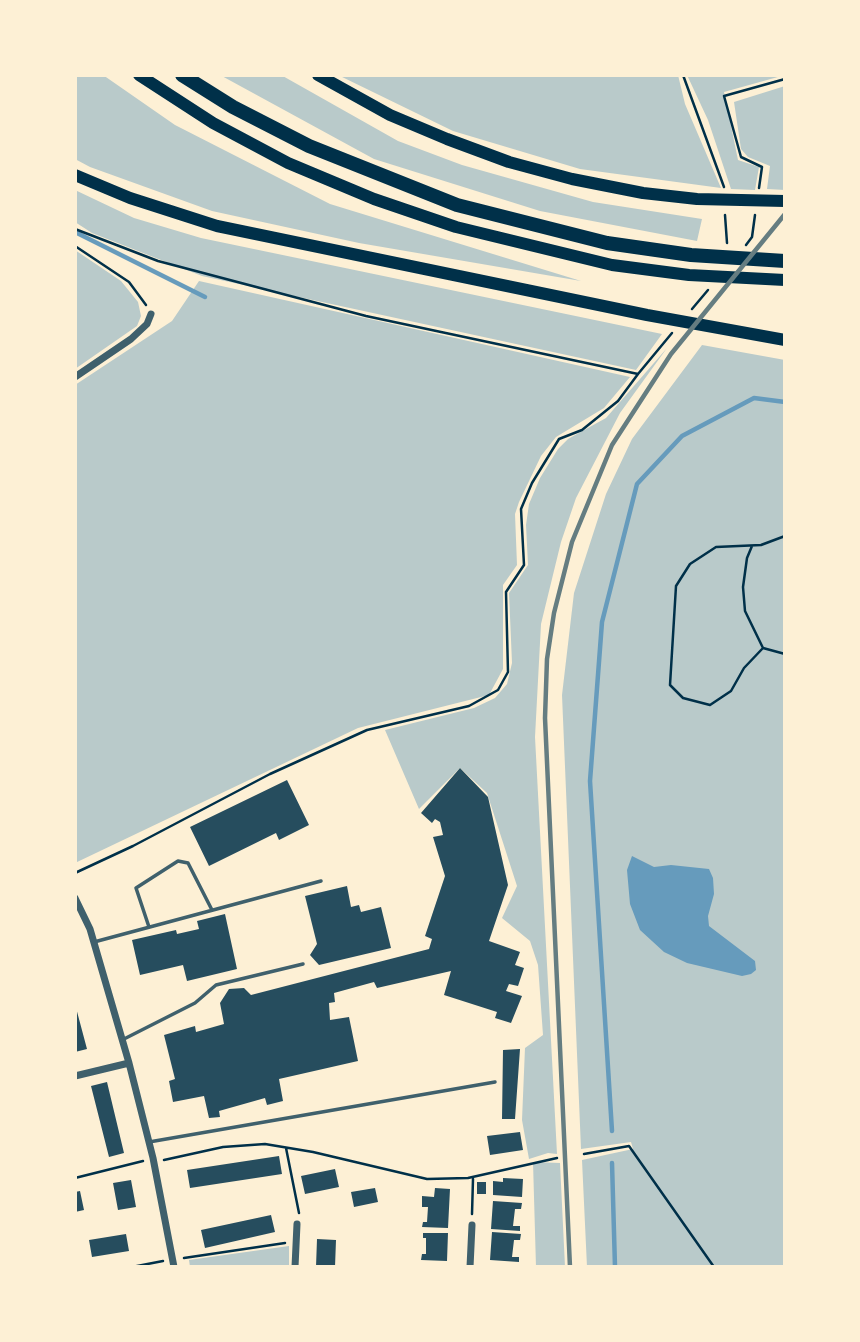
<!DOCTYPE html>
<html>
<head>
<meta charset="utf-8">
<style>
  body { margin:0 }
  #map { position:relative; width:860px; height:1342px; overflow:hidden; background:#fdf0d5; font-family:"Alegreya Sans",sans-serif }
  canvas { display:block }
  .frame { position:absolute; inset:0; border:77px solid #fdf0d5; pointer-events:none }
</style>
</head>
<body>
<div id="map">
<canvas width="860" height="1342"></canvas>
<div class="frame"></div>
</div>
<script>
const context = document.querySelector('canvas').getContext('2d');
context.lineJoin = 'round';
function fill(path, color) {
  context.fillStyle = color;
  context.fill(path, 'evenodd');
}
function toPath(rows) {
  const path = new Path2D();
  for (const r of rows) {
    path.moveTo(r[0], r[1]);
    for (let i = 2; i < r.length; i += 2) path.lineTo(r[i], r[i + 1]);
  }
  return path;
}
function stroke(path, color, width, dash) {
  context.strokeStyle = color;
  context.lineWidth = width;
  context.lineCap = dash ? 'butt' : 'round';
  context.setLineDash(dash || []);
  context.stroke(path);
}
const green = toPath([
  [75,75,103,75,175,125,330,204,581,281,359,243,212,211,90,167,75,159],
  [220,75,281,75,398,141,462,165,593,202,702,219,697,241,540,211,374,159],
  [338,75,678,75,685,104,721,188,580,169,453,131],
  [687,75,785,75,724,92,738,160,759,167,755,190,731,189,708,120],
  [785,86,785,190,767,189,770,166,748,157,741,149,734,102],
  [75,190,134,218,201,238,662,334,636,370,202,276,92,233,75,222],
  [75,250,121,281,138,302,141,316,137,326,75,369],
  [199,281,630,377,604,408,556,437,541,456,519,502,515,514,517,565,503,585,503,669,489,695,358,728,75,863,75,385,172,321],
  [702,345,785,360,785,1267,587,1267,582,1160,633,1149,631,1142,581,1149,562,695,574,593,606,494,632,439],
  [667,348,620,413,576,498,561,542,541,624,535,737,557,1154,548,1153,529,1159,522,1120,525,1048,543,1035,538,965,530,941,502,918,517,886,487,793,460,768,419,809,385,730,474,708,495,698,507,684,512,663,509,593,528,565,526,525,529,504,540,478,558,449,568,439,606,418],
  [533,1162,560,1163,565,1267,536,1267],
  [289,1246,289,1267,190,1267,189,1260]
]);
const water = toPath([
  [632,856,654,867,671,865,709,869,713,878,714,894,708,916,709,926,755,961,756,970,751,974,742,976,687,963,664,952,640,930,630,904,627,870]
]);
const stream = toPath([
  [75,232,205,297],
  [612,1131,590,781,602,622,637,484,682,436,754,398,785,402],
  [612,1163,615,1267]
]);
const building = toPath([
  [460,768,488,797,508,885,489,941,520,952,515,965,524,968,518,986,509,984,506,991,522,996,511,1023,495,1018,497,1012,444,995,451,971,377,988,374,982,334,993,335,1002,329,1003,330,1020,349,1017,358,1061,279,1079,283,1101,267,1105,265,1098,219,1111,220,1117,209,1118,204,1096,173,1102,169,1081,175,1079,164,1035,195,1026,196,1032,224,1024,220,1003,229,989,244,988,251,995,429,949,432,939,425,936,445,876,433,837,443,835,440,822,435,819,432,823,421,813],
  [287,780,309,825,279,840,276,833,209,866,190,827],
  [347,886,351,907,359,905,361,912,381,907,391,948,319,965,310,955,317,944,305,896],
  [225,914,237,969,187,981,183,965,140,975,132,940,176,930,177,934,199,929,197,921],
  [75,1004,87,1049,75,1052],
  [520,1049,515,1119,502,1119,503,1050],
  [107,1082,124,1153,109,1157,91,1086],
  [520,1132,523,1150,490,1155,487,1136],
  [279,1156,282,1174,190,1188,187,1170],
  [335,1169,339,1187,305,1194,301,1176],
  [503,1178,523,1179,522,1197,493,1195,493,1181,503,1182],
  [131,1180,136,1207,118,1210,113,1183],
  [477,1182,486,1182,486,1194,477,1194],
  [375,1188,378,1202,354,1207,351,1192],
  [435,1188,450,1189,448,1228,422,1227,423,1222,427,1222,428,1207,422,1207,422,1196,434,1197],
  [80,1191,84,1210,75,1212,75,1192],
  [493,1201,522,1203,521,1209,515,1209,513,1226,520,1226,520,1231,491,1229],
  [271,1215,275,1232,205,1248,201,1230],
  [492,1232,521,1234,520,1240,514,1240,512,1257,519,1257,519,1262,490,1260],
  [423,1233,448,1233,447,1261,421,1260,422,1254,426,1254,426,1238,423,1238],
  [126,1234,129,1251,92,1257,89,1240],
  [317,1239,336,1240,335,1267,316,1267]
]);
const path = toPath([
  [683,75,724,187],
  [759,188,762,167,741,157,724,96,785,79],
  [725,215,727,243],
  [75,229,158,261,366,316,638,374,672,333],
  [746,245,752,237,755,215],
  [75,246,129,282,146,305],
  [692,309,708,290],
  [785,536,761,545,716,547,690,564,676,586,670,685,683,698,710,705,731,691,744,668,763,648,785,654],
  [752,546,747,558,743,587,745,611,763,648],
  [75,873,133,846,270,774,367,730,469,706,498,690,508,672,506,592,524,565,521,509,532,483,559,439,582,430,618,401,638,374],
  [286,1148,299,1213],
  [584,1154,629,1146,714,1267],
  [164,1160,223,1147,265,1144,313,1152,427,1179,468,1178,557,1158],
  [75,1178,143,1161],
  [472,1214,473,1179],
  [184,1258,285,1243],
  [132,1267,163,1261]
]);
const service = toPath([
  [149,927,136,888,178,861,188,863,212,910],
  [94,942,321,881],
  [124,1039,195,1003,216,985,303,964],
  [149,1142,495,1082]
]);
const minor = toPath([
  [75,377,131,339,147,324,151,314],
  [75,898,90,929,129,1063,153,1158,174,1267],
  [75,1076,129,1063],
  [295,1267,297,1224],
  [470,1267,472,1225]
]);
const trunk = toPath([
  [139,75,213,123,288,163,374,199,456,227,612,265,689,275,785,280],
  [318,75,390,115,447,139,509,162,572,179,643,193,697,199,785,201],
  [75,175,130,198,217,226,647,315,785,340]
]);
const motorway = toPath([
  [182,75,233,107,309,146,457,205,607,243,691,255,785,261]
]);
const rail = toPath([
  [570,1267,545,718,547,659,554,613,572,542,612,445,671,354,785,214]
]);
fill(green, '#b9caca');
fill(water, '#669bbc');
stroke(stream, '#669bbc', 4.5);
fill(building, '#264d5e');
stroke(path, '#003049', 2.5);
stroke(service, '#3f606c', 3.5);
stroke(minor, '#3f606c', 7);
stroke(trunk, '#003049', 12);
stroke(motorway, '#003049', 14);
stroke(rail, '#657d81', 4.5);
</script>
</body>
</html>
